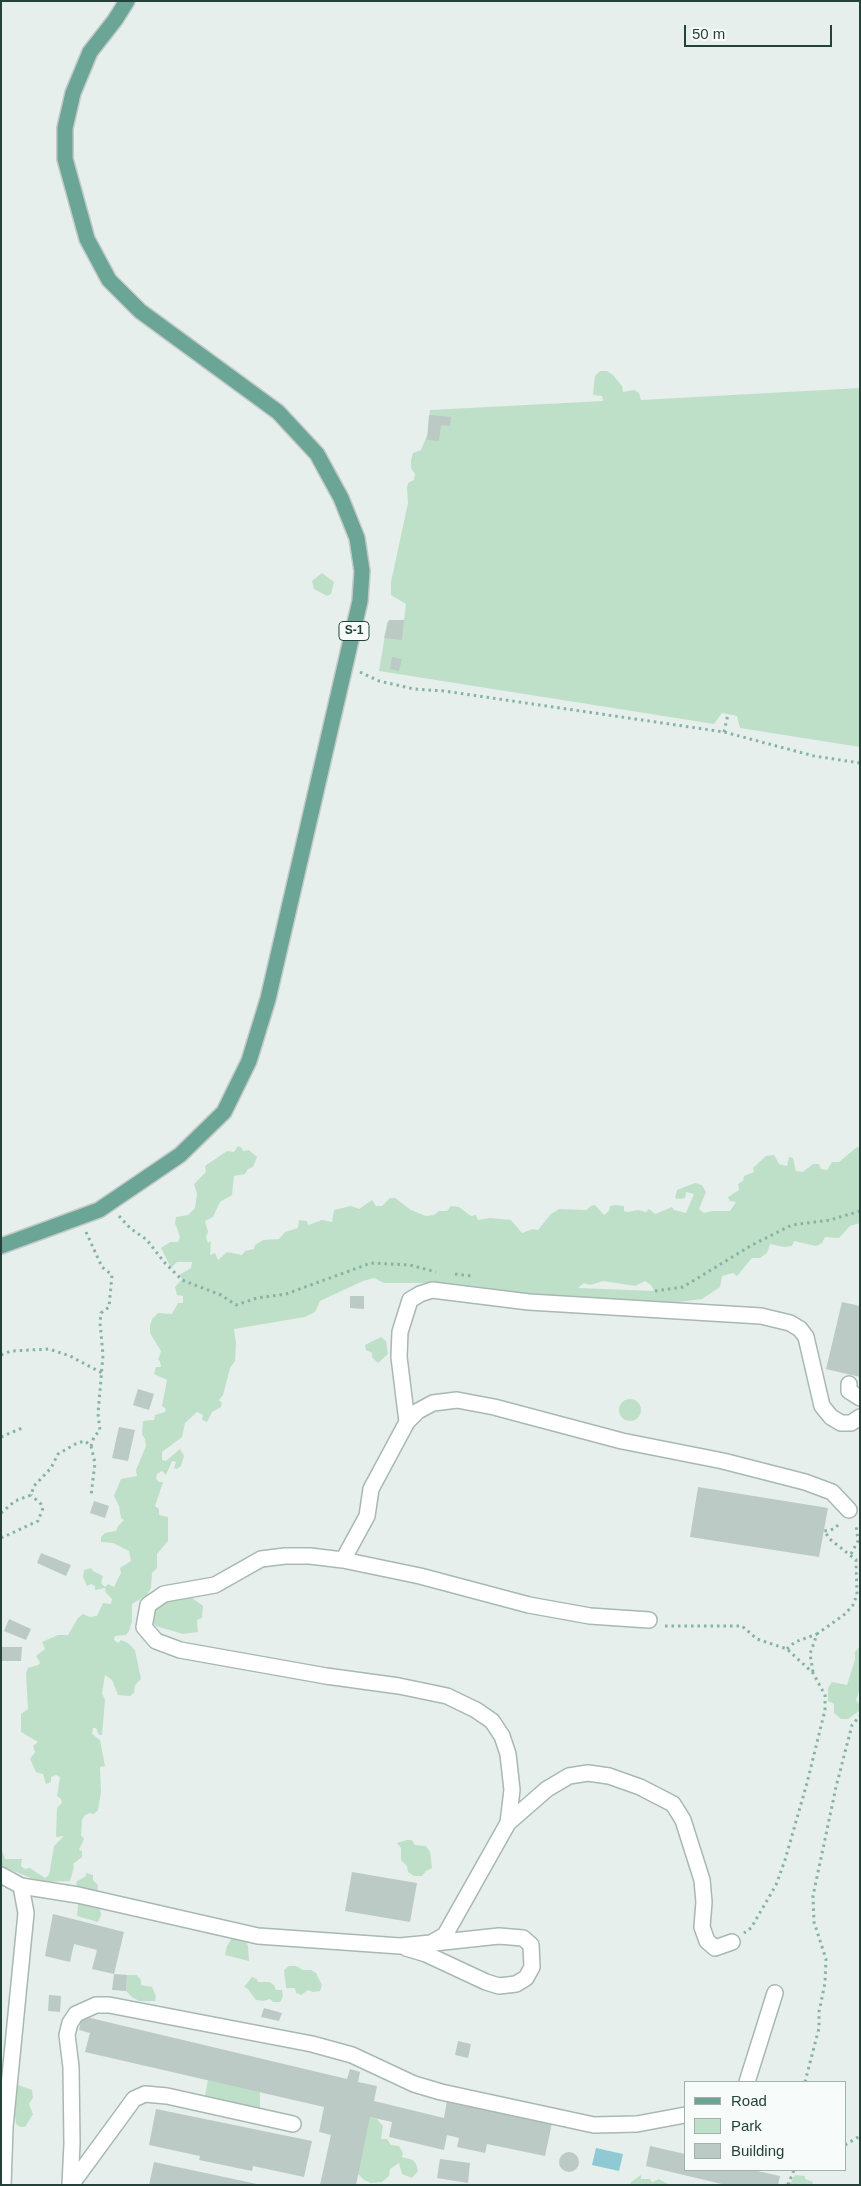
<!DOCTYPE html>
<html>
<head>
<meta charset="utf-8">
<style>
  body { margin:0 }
  #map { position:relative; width:861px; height:2186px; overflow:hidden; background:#e6efeb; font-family:Arial,sans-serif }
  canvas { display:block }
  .frame { position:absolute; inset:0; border:2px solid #24423a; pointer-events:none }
  .legend { position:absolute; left:684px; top:2081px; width:162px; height:90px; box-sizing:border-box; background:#f7fbf9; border:1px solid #a3b1ad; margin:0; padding:6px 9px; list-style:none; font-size:15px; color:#24423a }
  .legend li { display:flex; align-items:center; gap:10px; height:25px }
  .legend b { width:25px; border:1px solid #a3b1ad }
  .scale { position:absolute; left:684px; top:25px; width:148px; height:22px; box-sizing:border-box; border:2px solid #24423a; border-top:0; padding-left:6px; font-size:15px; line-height:18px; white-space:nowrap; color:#24423a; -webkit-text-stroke:4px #f7fbf9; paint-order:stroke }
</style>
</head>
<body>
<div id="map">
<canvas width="861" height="2186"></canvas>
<div class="frame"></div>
<ul class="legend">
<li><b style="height:6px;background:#6aa596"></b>Road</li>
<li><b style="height:14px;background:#bfe0c8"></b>Park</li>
<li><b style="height:14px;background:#bbcac4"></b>Building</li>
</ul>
<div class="scale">50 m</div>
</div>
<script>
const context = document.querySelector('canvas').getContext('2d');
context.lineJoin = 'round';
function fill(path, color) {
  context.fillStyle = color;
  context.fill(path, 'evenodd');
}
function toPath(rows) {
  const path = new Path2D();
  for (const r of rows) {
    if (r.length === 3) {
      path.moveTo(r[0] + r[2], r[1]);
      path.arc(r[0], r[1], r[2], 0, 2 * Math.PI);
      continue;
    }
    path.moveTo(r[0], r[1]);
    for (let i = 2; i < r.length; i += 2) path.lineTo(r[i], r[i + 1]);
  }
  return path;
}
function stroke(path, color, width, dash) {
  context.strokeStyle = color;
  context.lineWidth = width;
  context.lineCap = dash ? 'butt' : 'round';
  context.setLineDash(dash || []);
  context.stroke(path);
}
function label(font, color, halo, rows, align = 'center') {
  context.font = font + ' Arial,sans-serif';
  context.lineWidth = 4.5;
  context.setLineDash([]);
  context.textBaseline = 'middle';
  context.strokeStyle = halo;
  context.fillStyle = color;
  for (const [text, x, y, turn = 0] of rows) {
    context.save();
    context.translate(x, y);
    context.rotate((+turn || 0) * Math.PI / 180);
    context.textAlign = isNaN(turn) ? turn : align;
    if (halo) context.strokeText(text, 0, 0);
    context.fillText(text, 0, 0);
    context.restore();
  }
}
const green = toPath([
  [600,371,607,371,613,375,622,386,623,392,634,390,639,393,641,400,860,388,860,747,740,728,737,716,722,713,714,724,379,671,387,623,389,620,404,620,406,604,391,595,391,582,408,503,407,488,408,483,414,480,415,474,411,468,411,460,413,453,421,450,428,433,430,410,603,401,602,396,593,395,595,376],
  [322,573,334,582,331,594,327,596,314,589,312,581],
  [238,1146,242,1148,243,1151,249,1150,257,1157,253,1167,248,1169,245,1174,234,1176,232,1195,220,1202,213,1217,205,1221,208,1232,206,1237,208,1243,211,1241,210,1255,215,1253,218,1260,227,1252,242,1255,245,1251,254,1249,255,1245,263,1240,279,1239,285,1232,298,1228,299,1220,307,1221,308,1225,322,1220,332,1222,334,1210,351,1206,359,1209,372,1200,376,1206,382,1206,390,1198,395,1198,411,1210,426,1216,434,1215,439,1211,447,1211,451,1206,459,1207,471,1216,476,1215,478,1220,490,1218,511,1220,522,1233,533,1229,538,1230,551,1214,559,1209,586,1210,591,1206,595,1205,604,1215,609,1211,610,1206,615,1205,624,1206,624,1211,628,1212,638,1210,646,1212,649,1209,655,1214,672,1207,674,1210,686,1213,694,1194,686,1192,685,1198,679,1199,675,1198,677,1190,695,1183,702,1185,706,1192,699,1209,704,1213,712,1211,730,1211,736,1202,730,1201,728,1197,739,1190,738,1184,743,1181,744,1176,754,1172,753,1168,766,1156,774,1155,779,1164,787,1166,789,1157,793,1158,796,1171,803,1172,813,1164,819,1164,821,1169,827,1170,832,1162,839,1162,857,1147,860,1147,860,1223,850,1226,839,1238,825,1237,822,1243,816,1246,794,1241,792,1246,784,1247,770,1244,767,1253,760,1258,752,1258,737,1276,733,1273,722,1276,720,1287,702,1299,663,1304,536,1299,481,1287,433,1283,384,1283,374,1278,363,1281,320,1301,315,1312,305,1317,234,1329,236,1343,235,1361,230,1368,223,1395,219,1400,222,1403,221,1407,212,1412,207,1422,202,1420,203,1415,197,1412,185,1423,182,1437,162,1452,162,1460,166,1461,180,1449,184,1456,181,1466,177,1469,174,1468,176,1462,172,1461,166,1475,162,1471,157,1474,156,1479,159,1482,163,1482,155,1506,159,1509,159,1515,168,1517,168,1541,157,1554,157,1568,152,1573,151,1588,147,1595,132,1604,132,1621,129,1631,126,1635,115,1636,114,1640,118,1643,121,1640,128,1643,135,1650,141,1679,135,1685,134,1693,130,1696,118,1695,112,1680,105,1675,102,1693,105,1700,102,1735,99,1735,96,1728,93,1728,92,1734,100,1740,105,1766,100,1767,101,1792,98,1810,94,1814,90,1813,85,1815,82,1820,81,1835,84,1839,79,1850,82,1851,82,1857,73,1864,74,1867,70,1881,41,1882,1,1866,1,1848,5,1859,22,1859,21,1866,25,1869,30,1868,45,1878,49,1875,54,1846,64,1836,56,1837,57,1808,62,1803,61,1799,57,1796,60,1777,56,1775,51,1777,51,1782,46,1784,43,1774,36,1772,30,1759,35,1752,33,1746,38,1742,21,1732,21,1714,28,1709,26,1673,28,1668,38,1665,40,1663,36,1656,45,1649,42,1642,58,1635,68,1635,78,1618,83,1614,90,1617,97,1616,103,1603,111,1604,112,1599,106,1593,105,1588,95,1590,95,1586,91,1584,87,1586,83,1577,84,1570,91,1568,93,1571,103,1576,101,1583,105,1587,108,1584,114,1587,121,1573,120,1568,131,1561,129,1551,113,1543,101,1542,101,1537,105,1533,116,1531,118,1526,124,1520,121,1518,119,1506,114,1496,121,1479,137,1476,136,1470,146,1446,145,1439,142,1434,143,1421,154,1420,155,1415,165,1412,166,1409,162,1406,167,1380,154,1374,156,1367,161,1367,160,1361,158,1360,161,1351,150,1333,150,1326,152,1319,158,1313,172,1314,178,1303,183,1303,183,1296,177,1295,175,1287,182,1279,179,1275,191,1268,192,1262,177,1262,171,1268,161,1248,170,1242,178,1242,180,1237,175,1223,176,1217,188,1215,195,1208,197,1194,194,1184,206,1172,205,1166,227,1151,234,1152],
  [603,1281,635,1286,645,1281,651,1285,654,1291,578,1288,584,1283,590,1285],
  [381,1337,386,1341,388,1354,378,1363,372,1357,372,1353,366,1350,365,1345],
  [630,1410,11],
  [187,1594,203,1606,202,1618,197,1620,198,1632,183,1634,156,1626,153,1623,152,1617,157,1604],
  [860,1646,860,1688,856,1700,859,1704,859,1711,848,1719,841,1719,834,1713,834,1704,828,1701,828,1688,832,1682,847,1685,855,1660,855,1652],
  [407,1840,412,1840,415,1845,426,1846,430,1852,432,1868,426,1871,422,1876,414,1876,408,1872,407,1866,401,1860,401,1848,397,1843],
  [86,1873,93,1875,93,1880,98,1885,97,1893,81,1890,77,1886,76,1882,86,1876],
  [82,1900,100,1907,101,1915,98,1922,77,1916,78,1904],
  [238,1936,245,1939,248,1946,249,1961,225,1955,227,1946,232,1938],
  [289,1966,296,1966,303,1970,311,1970,316,1973,322,1985,320,1991,313,1992,308,1990,301,1995,296,1993,295,1988,286,1988,284,1970],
  [127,1975,137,1975,141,1980,141,1985,152,1987,156,1996,155,2001,139,2001,132,1997,126,1991],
  [252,1977,257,1979,258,1982,269,1982,274,1985,276,1990,282,1990,283,1996,280,2002,273,2002,270,1999,263,2001,256,2000,248,1989,244,1987],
  [208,2080,260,2092,260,2109,255,2115,213,2106,211,2098,205,2096],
  [15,2084,32,2090,33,2098,29,2104,33,2114,25,2127,20,2127,16,2124,14,2106],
  [370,2117,377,2119,383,2126,381,2139,387,2139,391,2145,399,2146,403,2153,402,2157,413,2160,416,2164,418,2171,412,2178,402,2174,399,2163,390,2169,389,2176,382,2182,371,2183,364,2180,358,2174,361,2122],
  [641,2175,641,2179,650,2179,652,2182,659,2179,670,2185,630,2185,631,2182],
  [795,2175,805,2176,805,2179,813,2182,812,2185,786,2185,785,2183,791,2182]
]);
const water = toPath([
  [596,2148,623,2154,619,2171,592,2165]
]);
const building = toPath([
  [429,415,451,417,450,426,441,425,439,441,427,440],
  [389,620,404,620,402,640,384,638],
  [392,657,402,659,399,671,390,669],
  [350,1296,364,1296,364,1309,350,1308],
  [842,1302,860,1306,860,1377,826,1369],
  [138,1389,154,1394,149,1410,133,1405],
  [119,1427,135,1430,128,1461,112,1458],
  [698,1487,828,1508,819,1557,690,1537],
  [94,1501,109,1506,105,1518,90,1513],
  [41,1553,71,1565,66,1576,37,1563],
  [9,1619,31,1629,26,1640,4,1631],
  [1,1647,22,1647,21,1661,1,1661],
  [352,1872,417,1883,410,1922,345,1911],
  [53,1914,124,1932,114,1974,92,1969,97,1950,74,1944,70,1962,45,1956],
  [114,1974,127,1975,126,1991,112,1990],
  [49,1995,61,1996,60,2012,48,2011],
  [264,2008,282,2013,279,2021,261,2017],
  [82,2016,347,2079,350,2069,360,2072,358,2082,377,2086,374,2101,444,2118,447,2101,552,2123,545,2156,487,2144,485,2153,457,2147,459,2138,447,2135,444,2150,389,2137,392,2122,370,2117,356,2185,320,2185,331,2135,319,2132,324,2107,85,2052,90,2033,79,2030],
  [458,2041,471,2044,468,2058,455,2055],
  [156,2109,312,2141,304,2177,253,2166,252,2171,199,2160,200,2156,149,2145],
  [650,2146,685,2154,685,2170,753,2170,780,2176,778,2185,726,2185,646,2166],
  [569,2162,10],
  [440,2159,470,2163,468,2183,437,2178],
  [154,2162,257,2184,257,2185,149,2185]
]);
const path = toPath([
  [360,672,379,681,414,689,444,691,724,732,814,756,860,763],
  [724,732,728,714],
  [119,1216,130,1228,147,1240,164,1262,182,1280,221,1295,236,1305,257,1298,286,1294,371,1263,410,1265,436,1272],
  [86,1232,102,1267,112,1275,109,1307,101,1313,100,1323,103,1355,98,1414,100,1430,94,1437,91,1446],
  [455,1274,471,1276],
  [655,1291,683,1287,752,1245,792,1225,830,1220,860,1211],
  [1,1355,11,1351,49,1349,70,1356,102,1373],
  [1,1437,22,1428],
  [1,1513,15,1501,31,1495,34,1486,51,1468,58,1454,77,1443,85,1441,91,1446,95,1463,91,1496],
  [1,1538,38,1521,43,1508,41,1504,31,1495],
  [851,1554,858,1541,856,1524],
  [665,1626,742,1626,757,1639,787,1649,813,1673,825,1695,825,1710,807,1783,785,1860,776,1885,751,1928,744,1933],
  [787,1649,795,1642,817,1634],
  [813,1672,810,1654,817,1634,845,1614,853,1605,857,1595,856,1560,831,1540,824,1531,834,1529,840,1523],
  [805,2082,819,2028,819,2012,825,1983,826,1959,814,1922,813,1896,836,1787,852,1725,860,1716],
  [845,2145,860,2136],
  [788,2185,794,2170]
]);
const minor = toPath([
  [849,1384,849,1391,860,1398],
  [407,1422,399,1357,400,1332,410,1300,420,1294,432,1290,529,1302,761,1316,790,1323,800,1329,806,1337,822,1406,831,1417,841,1423,851,1423,860,1417],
  [343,1560,367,1516,371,1489,407,1422,418,1411,433,1403,457,1400,494,1407,622,1441,723,1461,805,1482,832,1492,849,1510],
  [508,1823,547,1789,569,1776,588,1773,609,1776,640,1787,673,1804,683,1820,702,1880,704,1902,702,1927,707,1941,715,1948,732,1942],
  [1,1875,21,1886,26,1913,5,2127,3,2185],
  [21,1886,78,1895,258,1936,400,1946,431,1943,445,1935,508,1823,512,1790,508,1754,502,1736,492,1721,476,1710,447,1696,399,1686,326,1676,180,1650,156,1641,144,1627,148,1605,164,1594,215,1585,261,1559,285,1556,310,1556,343,1560,420,1576,529,1605,590,1616,649,1620],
  [406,1948,426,1954,486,1982,499,1986,516,1984,526,1978,532,1967,531,1945,523,1938,499,1936,434,1943],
  [747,2082,775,1993],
  [70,2185,72,2144,71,2067,67,2035,70,2023,76,2014,96,2005,109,2005,312,2044,352,2055,414,2084,441,2092,594,2125,637,2124,685,2115],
  [71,2185,134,2099,145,2094,167,2096,293,2124]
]);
const major = toPath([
  [1,1246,99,1210,180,1155,224,1112,249,1061,268,999,360,601,362,571,357,538,341,498,317,454,278,412,140,311,109,280,87,239,65,159,65,128,73,93,90,52,115,20,127,1]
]);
const shields = [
  [354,631,30]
];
const shieldNames = [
  ["S-1",354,631]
];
fill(green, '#bfe0c8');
fill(water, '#8ec9d4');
fill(building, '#bbcac4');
stroke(minor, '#a8b8b2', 18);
stroke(major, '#c2cac8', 18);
stroke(path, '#86b3a5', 3, [2.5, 4]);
stroke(minor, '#fff', 15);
stroke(major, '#6aa596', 15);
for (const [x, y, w] of shields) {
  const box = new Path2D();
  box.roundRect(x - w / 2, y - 9.5, w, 19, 4);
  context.fillStyle = '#f7fbf9';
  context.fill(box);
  stroke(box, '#24423a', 1);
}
label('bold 12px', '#24423a', null, shieldNames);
</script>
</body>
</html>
